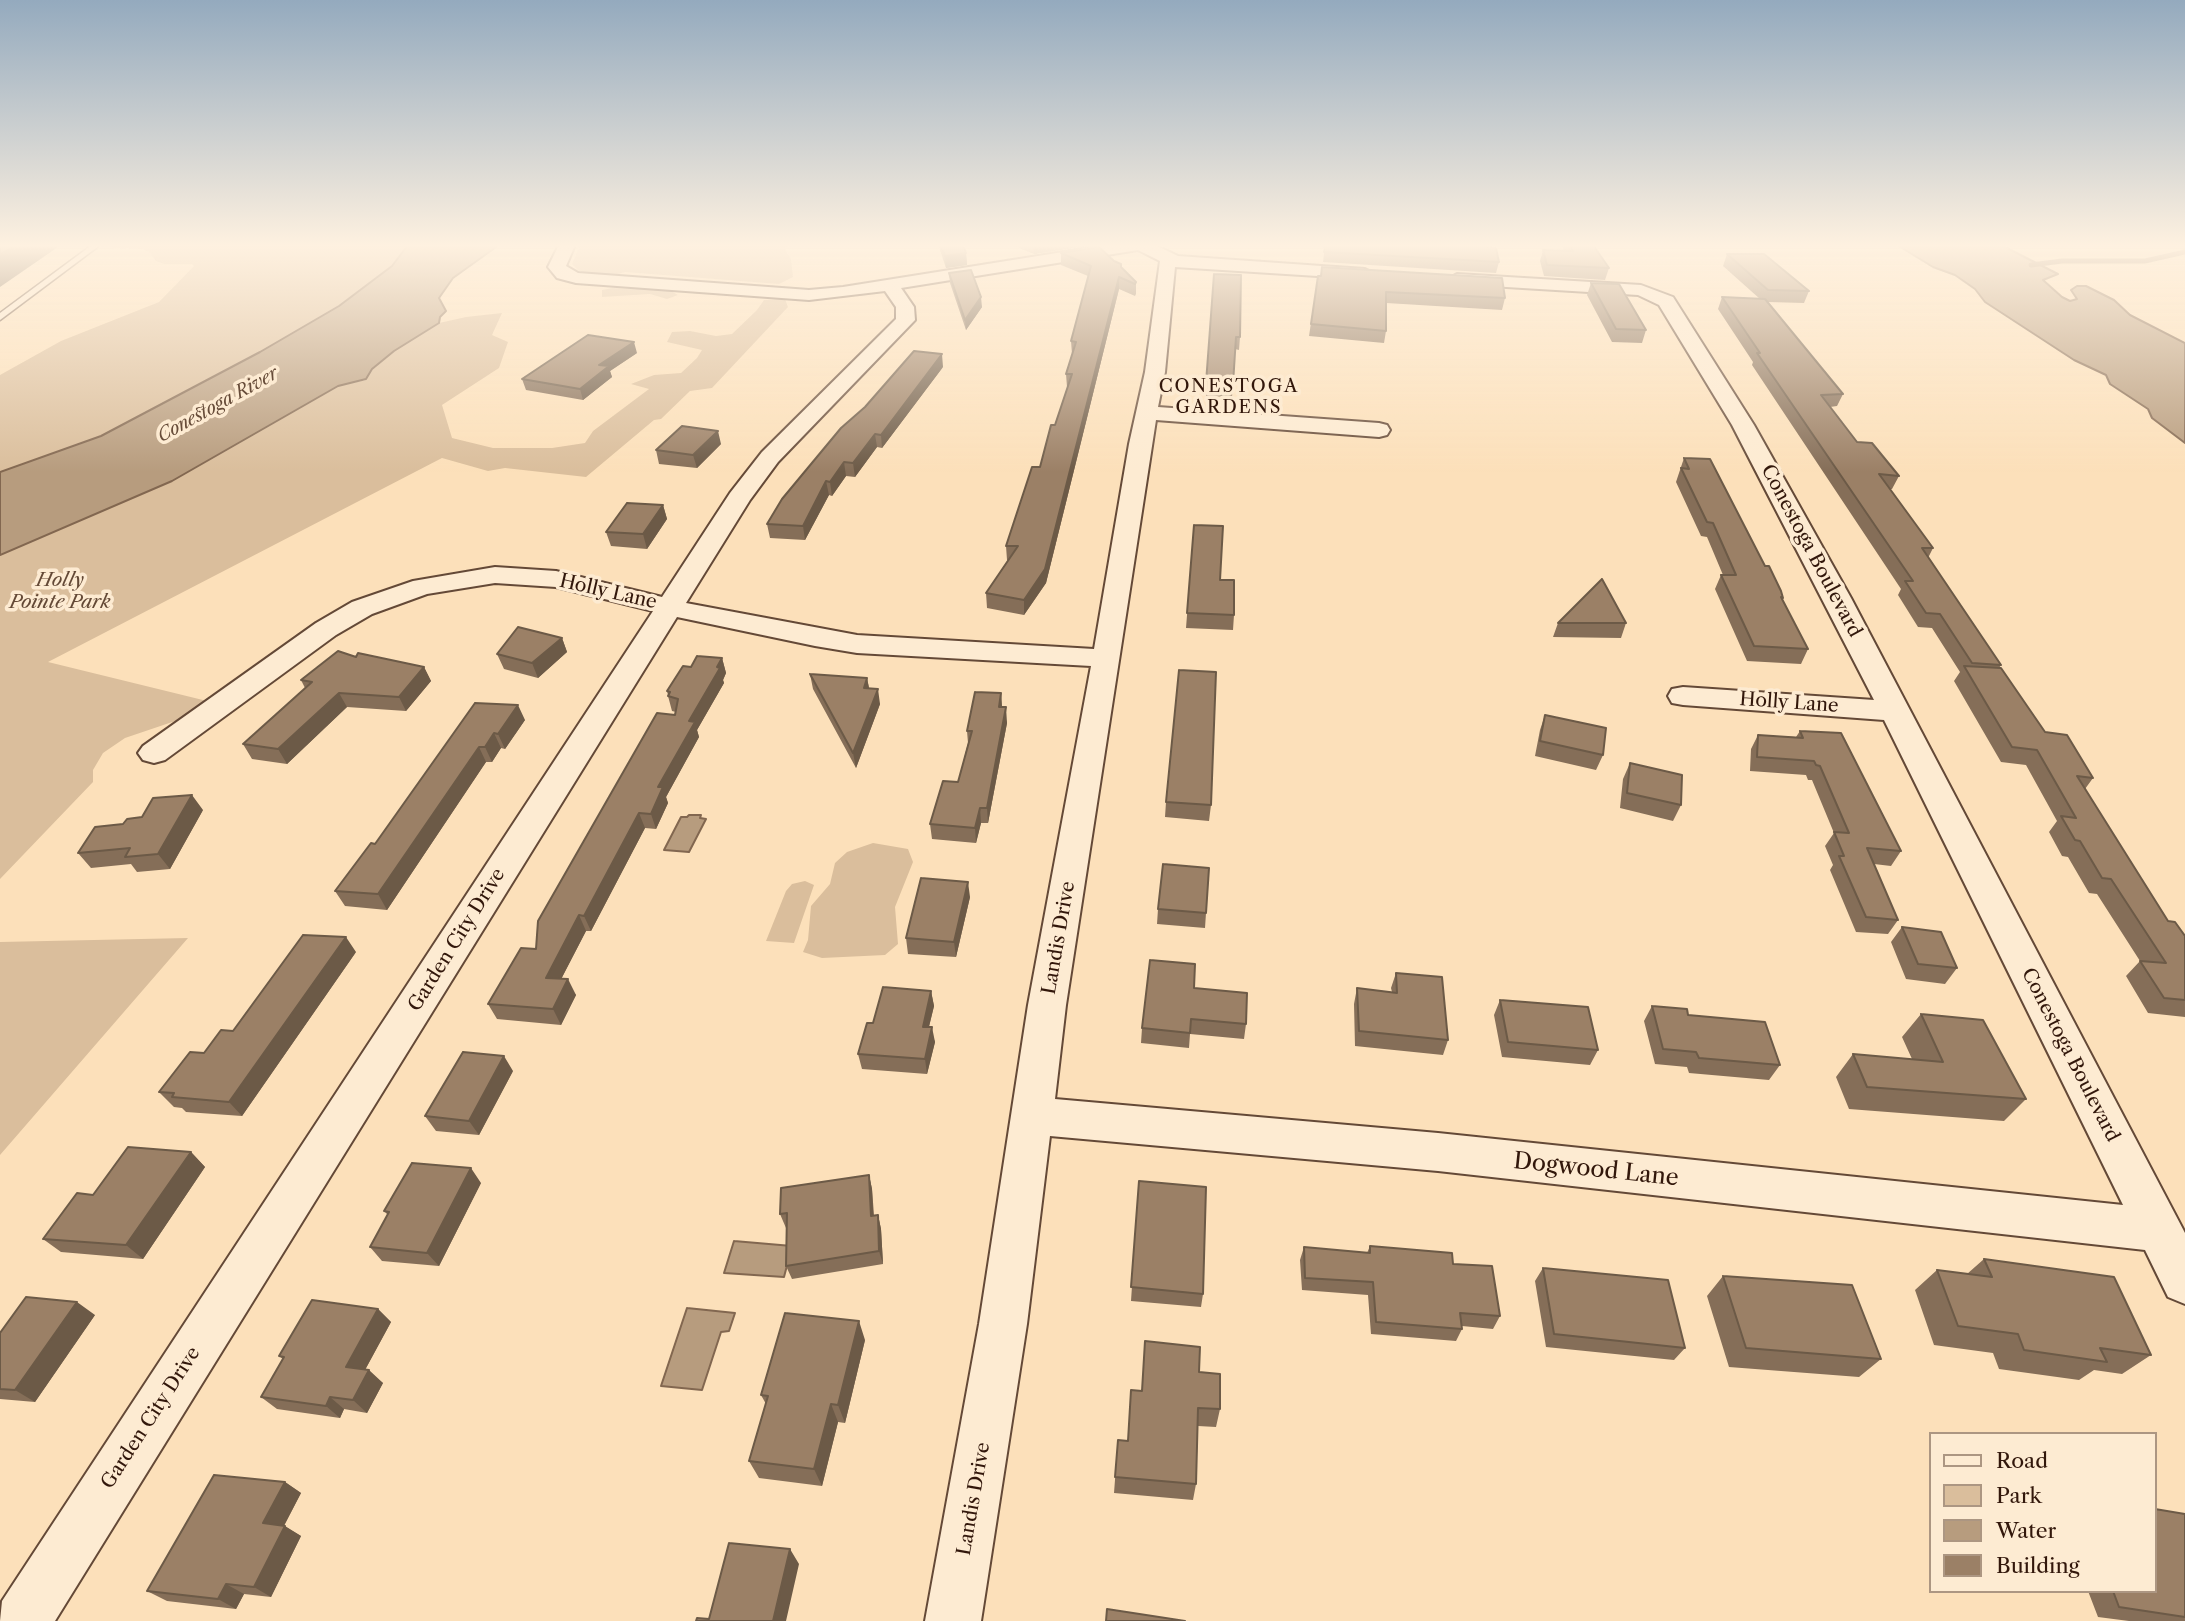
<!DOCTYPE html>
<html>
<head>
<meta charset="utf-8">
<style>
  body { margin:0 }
  #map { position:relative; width:2185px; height:1621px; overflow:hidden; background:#fce0ba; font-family:"Libre Caslon Text",serif }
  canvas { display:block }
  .legend { position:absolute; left:1929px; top:1432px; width:228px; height:161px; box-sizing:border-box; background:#fdebd2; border:2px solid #ac9682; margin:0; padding:9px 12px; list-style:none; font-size:21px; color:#32170b }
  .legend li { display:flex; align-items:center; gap:14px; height:35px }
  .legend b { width:35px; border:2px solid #ac9682 }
</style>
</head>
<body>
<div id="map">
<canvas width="2185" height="1621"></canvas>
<ul class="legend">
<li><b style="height:9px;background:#fdebd2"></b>Road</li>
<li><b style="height:19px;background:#dabe9c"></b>Park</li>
<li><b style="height:19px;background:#b79c7e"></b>Water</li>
<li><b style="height:19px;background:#9b8066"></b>Building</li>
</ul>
</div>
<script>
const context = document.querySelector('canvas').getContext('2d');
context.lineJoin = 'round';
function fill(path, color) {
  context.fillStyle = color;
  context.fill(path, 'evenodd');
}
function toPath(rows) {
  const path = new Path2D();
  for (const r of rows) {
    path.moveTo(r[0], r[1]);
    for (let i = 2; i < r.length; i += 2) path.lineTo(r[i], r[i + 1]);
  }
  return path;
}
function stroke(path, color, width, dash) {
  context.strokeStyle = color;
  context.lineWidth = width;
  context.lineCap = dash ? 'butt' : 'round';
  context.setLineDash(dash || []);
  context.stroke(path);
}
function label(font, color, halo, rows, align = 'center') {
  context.font = font + ' "Libre Caslon Text",serif';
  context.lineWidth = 7;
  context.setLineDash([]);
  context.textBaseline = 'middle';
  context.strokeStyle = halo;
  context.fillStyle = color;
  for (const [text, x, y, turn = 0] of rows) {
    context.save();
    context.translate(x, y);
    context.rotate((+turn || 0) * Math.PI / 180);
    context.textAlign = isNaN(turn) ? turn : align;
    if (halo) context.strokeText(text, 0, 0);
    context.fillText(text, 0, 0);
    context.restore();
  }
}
const green = toPath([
  [112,245,408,245,408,247,392,266,339,306,260,352,101,436,0,472,0,375,61,341,159,302,194,266,192,264,164,264,156,261,149,252,143,249,112,248],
  [580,245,793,245,784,248,791,259,793,277,779,284,625,272,609,277,595,275,579,271,572,264],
  [612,288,669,290,678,295,667,299,650,294,602,297,602,290],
  [785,299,788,307,712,388,690,391,661,419,654,420,586,477,505,468,488,471,442,458,48,662,207,701,187,717,125,738,103,753,93,770,93,782,0,879,0,555,172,481,338,386,366,380,372,369,394,351,439,323,466,317,502,313,492,335,508,342,499,368,442,405,452,438,493,448,552,448,585,443,593,431,649,389,631,384,654,375,681,373,697,358,702,350,667,342,672,332,690,331,716,336,732,334,757,310,764,300],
  [873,843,908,849,913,862,895,907,898,944,885,955,822,958,803,952,808,940,811,906,830,884,835,863,847,852],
  [805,881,814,885,794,943,766,941,786,891,792,884],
  [188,938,0,1155,0,942]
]);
const water = toPath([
  [408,245,499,245,453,278,439,298,446,311,440,317,439,323,394,351,372,369,366,379,338,386,172,481,0,555,0,472,101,436,260,352,339,306,392,266,408,245],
  [1897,245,2001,245,2058,274,2043,280,2062,297,2070,301,2077,299,2071,290,2077,286,2086,286,2114,300,2130,315,2185,343,2185,443,2152,418,2148,409,2110,384,2106,375,2074,360,1985,302,1975,289,1955,275,1933,267,1897,245],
  [689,815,701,815,700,818,706,819,689,852,664,850,681,817,687,817,689,815],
  [734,1241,792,1246,784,1277,724,1273,734,1241],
  [687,1308,735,1313,729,1331,721,1332,702,1390,661,1386,687,1308]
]);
const stream = toPath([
  [2031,265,2062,261,2145,261,2185,252]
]);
const lane = toPath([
  [92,245,100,245,0,320,0,313,92,245]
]);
const street = toPath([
  [559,245,575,245,566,266,578,273,809,290,843,287,1107,245,1155,245,1178,256,1365,269,1374,274,1365,279,1175,267,1165,372,1158,407,1379,423,1387,425,1390,430,1387,435,1379,437,1156,420,1066,1005,1055,1099,1438,1133,2123,1205,1884,720,1683,705,1672,703,1668,696,1672,689,1683,687,1874,700,1732,425,1659,305,1638,295,1457,284,1448,279,1457,274,1641,285,1673,297,1754,425,1851,598,2185,1233,2185,1304,2168,1297,2145,1250,1438,1171,1050,1136,1027,1324,981,1621,925,1621,979,1324,1028,1005,1091,666,857,653,815,646,677,617,55,1621,0,1621,2,1601,653,611,556,587,495,583,427,594,372,614,336,635,165,760,154,763,143,760,138,753,143,746,316,623,352,602,413,581,495,567,556,571,662,597,730,493,762,452,896,319,896,307,885,291,809,300,576,283,557,278,548,267,559,245],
  [1138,250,1160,261,1145,372,1129,444,1094,649,857,635,686,603,750,500,778,462,915,320,914,307,901,288,1138,250]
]);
const wall = toPath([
  [939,245,963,245,966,253,967,265,946,268,940,250],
  [1012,245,1085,245,1085,246,1034,254],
  [1325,245,1499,262,1496,273,1323,262],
  [1561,245,1593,245,1609,268,1605,280,1544,276,1540,261,1543,250,1564,251],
  [1061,253,1121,268,1136,282,1136,294,1135,296,1119,289,1046,583,1024,615,987,608,986,593,1008,560,1007,560,1006,546,1040,467,1068,387,1067,387,1066,374,1072,354,1071,341,1088,276,1061,265],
  [1727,254,1809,291,1804,303,1767,302,1843,394,1837,406,1830,407,1857,442,1899,476,1892,489,1890,489,1933,548,1928,558,2001,665,1999,668,2045,732,2093,778,2085,789,2168,921,2185,936,2185,1017,2148,1013,2126,976,2140,961,2097,894,2089,893,2068,857,2062,856,2049,832,2057,821,2026,765,2001,762,1954,681,1960,672,1932,628,1918,627,1898,595,1901,589,1752,365,1753,362,1718,309,1722,297,1760,299,1723,266],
  [949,273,982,307,966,330,950,283],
  [1214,274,1240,337,1239,350,1235,349,1232,397,1206,396],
  [1318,276,1505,298,1502,310,1386,303,1386,331,1384,343,1309,336],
  [1591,283,1646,330,1642,343,1612,342,1587,295],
  [637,353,610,371,612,377,583,400,526,390,522,379],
  [943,367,882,448,877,447,855,477,846,476,832,496,829,495,805,540,770,538,767,524],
  [721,444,697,468,659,464,656,450],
  [1684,458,1765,566,1783,598,1782,600,1808,649,1801,664,1747,661,1715,589,1721,575,1723,575,1707,537,1701,536,1676,482],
  [663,505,667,519,647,549,611,546,606,532],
  [1194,525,1234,615,1233,630,1186,628],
  [1558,623,1626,623,1621,638,1553,637],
  [562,638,567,652,538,678,504,669,497,654],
  [356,657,424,667,431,681,406,711,347,707,287,764,252,759,243,744,305,688,301,680],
  [722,658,726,673,723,680,724,683,697,730,699,737,666,797,668,803,656,829,645,828,591,931,586,931,561,979,576,995,561,1025,497,1019,488,1004,536,949,675,715,676,712,672,711,668,696,668,695,667,691,691,667],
  [810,674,867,678,869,688,880,704,856,768,813,689],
  [1001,693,1002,707,1007,723,988,823,981,823,976,843,932,839,930,824,958,782,968,743,967,731],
  [475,703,525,720,505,749,501,748,492,762,486,762,387,910,345,906,335,891,375,844],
  [1545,715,1603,755,1596,770,1535,756,1540,730],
  [1800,731,1901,851,1891,866,1874,864,1898,920,1888,934,1856,932,1830,870,1833,865,1825,846,1834,833,1812,780,1808,780,1806,775,1750,771,1751,749,1758,735,1796,737],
  [1630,763,1681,805,1673,821,1620,808,1623,779],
  [1166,802,1211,805,1209,821,1165,817],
  [203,810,170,869,137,872,131,864,91,868,78,853],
  [970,897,956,957,908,954,906,938],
  [1158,909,1206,913,1205,928,1157,924],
  [1902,927,1957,968,1945,984,1906,979,1891,942],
  [356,952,242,1116,186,1112,182,1108,174,1107,159,1092,204,1053,233,1031],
  [1396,973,1448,1040,1443,1055,1355,1046,1354,1004,1357,988,1392,992,1391,988],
  [1194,988,1246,1024,1244,1039,1190,1034,1189,1048,1141,1043,1142,1028],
  [931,991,934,1006,929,1027,935,1042,927,1074,862,1069,858,1054,873,1023],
  [1500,1000,1598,1050,1590,1065,1502,1057,1494,1015],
  [1652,1006,1780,1065,1769,1080,1689,1073,1687,1067,1655,1064,1644,1021],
  [1921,1014,2026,1099,2004,1121,1849,1109,1836,1077,1853,1054,1912,1059,1902,1037],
  [513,1071,479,1135,436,1131,425,1116],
  [191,1152,205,1167,143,1259,61,1252,43,1239,93,1195],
  [869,1175,872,1189,874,1215,878,1215,881,1229,883,1264,792,1279,786,1266,787,1228,786,1228,780,1214],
  [1139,1181,1203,1294,1201,1307,1131,1301],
  [481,1183,439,1266,382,1261,370,1247,388,1215,384,1211],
  [1370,1246,1453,1264,1500,1316,1493,1329,1462,1326,1462,1329,1456,1341,1371,1334,1368,1295,1302,1290,1300,1260,1304,1247,1367,1253],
  [1984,1259,2151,1355,2122,1374,2094,1370,2079,1380,1999,1369,1993,1353,1934,1345,1915,1290,1937,1270,1967,1274],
  [1543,1268,1685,1348,1674,1360,1546,1347,1535,1281],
  [1723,1276,1881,1359,1859,1377,1729,1367,1707,1296],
  [378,1309,391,1322,365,1370,383,1383,367,1413,344,1409,340,1418,277,1409,261,1397,283,1359,279,1356],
  [95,1315,35,1402,0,1399,0,1333],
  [865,1340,845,1423,838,1422,822,1486,759,1478,749,1461,766,1404,761,1395],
  [1199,1372,1220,1409,1216,1427,1198,1426,1196,1484,1193,1500,1114,1493,1118,1440,1128,1441,1142,1391],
  [285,1482,301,1493,284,1526,301,1536,271,1597,244,1594,236,1609,167,1601,147,1591],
  [2185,1514,2185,1621,2129,1621,2098,1617,2088,1591,2155,1591]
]);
const shadedWall = toPath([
  [13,245,57,245,58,247,0,287,0,255],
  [1034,245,1085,245,1085,246,1034,254],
  [966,253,967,265,946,268,945,256],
  [1119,277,1119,289,1046,583,1024,615,1024,600],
  [981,297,982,307,966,330,965,320],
  [634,342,637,353,610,371,612,377,583,400,580,389,599,365],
  [942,354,943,367,882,448,881,435],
  [718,431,721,444,697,468,693,455],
  [875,434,877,447,855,477,853,463],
  [844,462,846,476,832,496,830,482],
  [826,481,829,495,805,540,803,526],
  [663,505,667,519,647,549,643,534],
  [562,638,567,652,538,678,532,663],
  [722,658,726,673,723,680,724,683,697,730,699,737,666,797,668,803,656,829,651,814,658,787,689,721],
  [424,667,431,681,406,711,399,697],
  [867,678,870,693,864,688],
  [878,689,880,704,856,768,853,753],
  [339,693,347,707,287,764,278,749],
  [1001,693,1002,708,999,707],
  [518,705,525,720,505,749,498,734],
  [1006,707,1007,723,988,823,987,808],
  [494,733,501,748,492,762,485,747],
  [479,747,486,762,387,910,378,894],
  [192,795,203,810,170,869,158,854],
  [980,808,981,823,976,843,975,828],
  [639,813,645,828,591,931,584,916],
  [968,882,970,897,956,957,954,942],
  [579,915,586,931,554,993,546,978],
  [346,937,356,952,242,1116,229,1102],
  [568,979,576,995,561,1025,553,1009],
  [931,991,934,1006,925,1042,923,1027],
  [932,1027,935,1042,927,1074,925,1059],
  [504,1056,513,1071,479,1135,469,1121],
  [191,1152,205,1167,143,1259,126,1245],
  [471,1168,481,1183,439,1266,427,1253],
  [869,1175,872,1189,874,1230,871,1216],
  [878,1215,881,1229,883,1264,879,1251],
  [77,1302,95,1315,35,1402,15,1390],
  [378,1309,391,1322,360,1379,346,1367],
  [859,1321,865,1340,845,1423,838,1405],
  [369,1370,383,1383,367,1413,353,1400],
  [330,1397,344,1409,340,1418,326,1406],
  [831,1404,838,1422,822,1486,814,1469],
  [285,1482,301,1493,280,1533,263,1523],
  [285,1526,301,1536,271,1597,254,1587],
  [790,1549,799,1564,786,1621,773,1621],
  [226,1584,244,1594,236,1609,218,1599]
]);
const building = toPath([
  [0,245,15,245,0,255,0,245],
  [941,245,963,245,966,253,945,256,941,245],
  [1325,245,1473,245,1496,248,1499,262,1324,252,1325,245],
  [1570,245,1593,245,1609,268,1547,265,1543,250,1573,251,1570,245],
  [1099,247,1114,261,1121,264,1121,267,1136,282,1135,284,1119,277,1045,569,1024,600,986,593,1018,546,1006,546,1032,467,1040,467,1051,425,1055,425,1072,374,1066,374,1076,342,1071,341,1091,266,1061,253,1099,247],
  [1727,254,1764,254,1809,291,1768,290,1727,254],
  [1322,267,1502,278,1505,298,1386,292,1386,331,1311,324,1318,276,1321,276,1322,267],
  [971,270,981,297,965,320,949,273,971,270],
  [1214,274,1241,275,1240,337,1236,337,1233,384,1206,383,1214,274],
  [1591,283,1619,284,1646,330,1616,329,1591,283],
  [1722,297,1765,299,1843,394,1821,395,1857,442,1872,443,1899,476,1879,474,1933,548,1922,548,2001,665,1972,663,1940,614,1926,613,1905,581,1913,581,1757,353,1760,353,1722,297],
  [588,335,634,342,599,365,609,366,580,389,522,379,588,335],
  [914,351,942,354,881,435,875,434,853,463,844,462,830,482,826,481,803,526,767,524,782,499,841,428,865,407,914,351],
  [682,426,718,431,693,455,656,450,682,426],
  [1684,458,1710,459,1765,566,1769,566,1781,591,1783,598,1781,597,1808,649,1754,646,1721,575,1736,575,1713,523,1707,522,1681,468,1689,469,1684,458],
  [627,503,663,505,643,534,606,532,627,503],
  [1194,525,1223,526,1220,580,1234,580,1234,615,1187,613,1194,525],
  [1602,579,1626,623,1558,623,1602,579],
  [518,627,562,638,532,663,497,654,518,627],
  [338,651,356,657,358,653,424,667,399,697,339,693,278,749,243,744,312,682,301,680,338,651],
  [697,656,722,658,717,667,720,668,689,721,695,722,658,787,663,787,651,814,639,813,584,916,579,915,546,978,568,979,553,1009,488,1004,521,948,536,949,538,921,657,713,675,715,678,699,668,696,670,692,667,691,683,666,691,667,697,656],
  [1964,666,2001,668,2045,732,2067,735,2093,778,2077,776,2168,921,2175,922,2185,936,2185,1000,2164,998,2140,961,2166,963,2111,879,2102,878,2080,841,2075,840,2061,816,2076,818,2037,750,2012,747,1964,666],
  [1179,670,1216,672,1211,805,1166,802,1179,670],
  [810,674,867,678,864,688,878,689,853,753,810,674],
  [975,692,1001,693,999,707,1006,707,987,808,980,808,975,828,930,824,943,781,958,782,972,731,967,731,975,692],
  [475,703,518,705,498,734,494,733,485,747,479,747,378,894,335,891,371,843,375,844,475,703],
  [1545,715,1606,728,1603,755,1540,741,1545,715],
  [1800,731,1841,733,1901,851,1867,848,1898,920,1866,917,1839,856,1844,856,1834,832,1849,833,1820,766,1816,765,1814,761,1757,757,1758,735,1803,738,1800,731],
  [1630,763,1682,775,1681,805,1627,793,1630,763],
  [192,795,158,854,125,857,130,848,78,853,95,827,123,824,127,819,142,817,153,798,192,795],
  [1163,864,1209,868,1206,913,1158,909,1163,864],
  [921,878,968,882,954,942,906,938,921,878],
  [1902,927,1941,932,1957,968,1918,964,1902,927],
  [303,935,346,937,229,1102,172,1097,174,1093,159,1092,190,1052,204,1053,221,1030,233,1031,303,935],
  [1150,960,1195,964,1194,988,1247,993,1246,1024,1191,1019,1190,1033,1142,1028,1150,960],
  [1396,973,1442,977,1448,1040,1359,1031,1357,988,1397,993,1396,973],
  [883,987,931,991,923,1027,932,1027,925,1059,858,1054,867,1023,873,1023,883,987],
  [1500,1000,1588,1007,1598,1050,1508,1042,1500,1000],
  [1652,1006,1687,1009,1688,1015,1765,1022,1780,1065,1699,1058,1696,1052,1663,1049,1652,1006],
  [1921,1014,1983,1020,2026,1099,1867,1087,1853,1054,1943,1062,1921,1014],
  [463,1052,504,1056,469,1121,425,1116,463,1052],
  [128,1147,191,1152,126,1245,43,1239,77,1193,93,1195,128,1147],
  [412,1163,471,1168,427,1253,370,1247,389,1212,384,1211,412,1163],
  [869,1175,871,1216,878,1215,879,1251,786,1266,787,1213,780,1214,781,1188,869,1175],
  [1139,1181,1206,1187,1203,1294,1131,1287,1139,1181],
  [1370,1246,1452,1253,1453,1264,1492,1266,1500,1316,1460,1313,1462,1329,1376,1322,1373,1282,1305,1278,1304,1247,1370,1253,1370,1246],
  [1984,1259,2114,1277,2151,1355,2100,1348,2107,1362,2024,1350,2018,1334,1958,1326,1937,1270,1992,1277,1984,1259],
  [1543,1268,1668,1280,1685,1348,1554,1334,1543,1268],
  [1723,1276,1852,1285,1881,1359,1746,1348,1723,1276],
  [26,1297,77,1302,15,1390,0,1389,0,1333,26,1297],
  [312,1300,378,1309,346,1367,369,1370,353,1400,330,1397,326,1406,261,1397,284,1357,279,1356,312,1300],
  [785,1313,859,1321,838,1405,831,1404,814,1469,749,1461,768,1396,761,1395,785,1313],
  [1145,1341,1200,1347,1199,1372,1220,1374,1220,1409,1198,1408,1196,1484,1115,1477,1118,1440,1128,1441,1131,1390,1142,1391,1145,1341],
  [214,1475,285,1482,263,1523,285,1526,254,1587,226,1584,218,1599,147,1591,214,1475],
  [2155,1509,2185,1514,2185,1617,2119,1607,2113,1591,2155,1591,2155,1509],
  [729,1543,790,1549,773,1621,696,1621,697,1618,709,1619,729,1543],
  [1107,1609,1185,1621,1106,1621,1107,1609]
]);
const farNeighbourhoodnames = [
  ["CONESTOGA",1229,387],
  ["GARDENS",1229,408]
];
const farWaternames = [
  ["Conestoga River",218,405,-29]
];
const streetNames = [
  ["Conestoga Boulevard",1811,551,62],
  ["Holly Lane",608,592,13],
  ["Holly Lane",1789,703,4],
  ["Landis Drive",1059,938,-80],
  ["Garden City Drive",457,940,-58],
  ["Conestoga Boulevard",2070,1055,63],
  ["Garden City Drive",151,1418,-57],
  ["Landis Drive",974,1499,-80]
];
const parkNames = [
  ["Holly",60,581],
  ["Pointe Park",60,603]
];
const nearStreetnames = [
  ["Dogwood Lane",1596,1170,6]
];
fill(green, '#dabe9c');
fill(water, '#b79c7e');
stroke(water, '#826750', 2);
stroke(stream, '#826750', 5);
stroke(lane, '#644937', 3);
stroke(street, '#644937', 4);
fill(lane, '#fdebd2');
fill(street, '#fdebd2');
fill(wall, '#856e58');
fill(shadedWall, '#6c5a47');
fill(building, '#9b8066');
stroke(building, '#6c5a47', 2);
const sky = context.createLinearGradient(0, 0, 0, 472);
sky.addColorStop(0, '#94aabe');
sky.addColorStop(0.52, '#fef1e0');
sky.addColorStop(1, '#fef1e000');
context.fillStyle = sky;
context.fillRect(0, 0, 2185, 472);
context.letterSpacing = '2px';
label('18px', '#32170b', '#fdebd2', farNeighbourhoodnames);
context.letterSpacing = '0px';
label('italic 18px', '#674c39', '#fdebd2', farWaternames);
label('19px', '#32170b', '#fdebd2', streetNames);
label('italic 19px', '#644936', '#fdebd2', parkNames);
label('23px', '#32170b', '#fdebd2', nearStreetnames);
</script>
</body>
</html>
